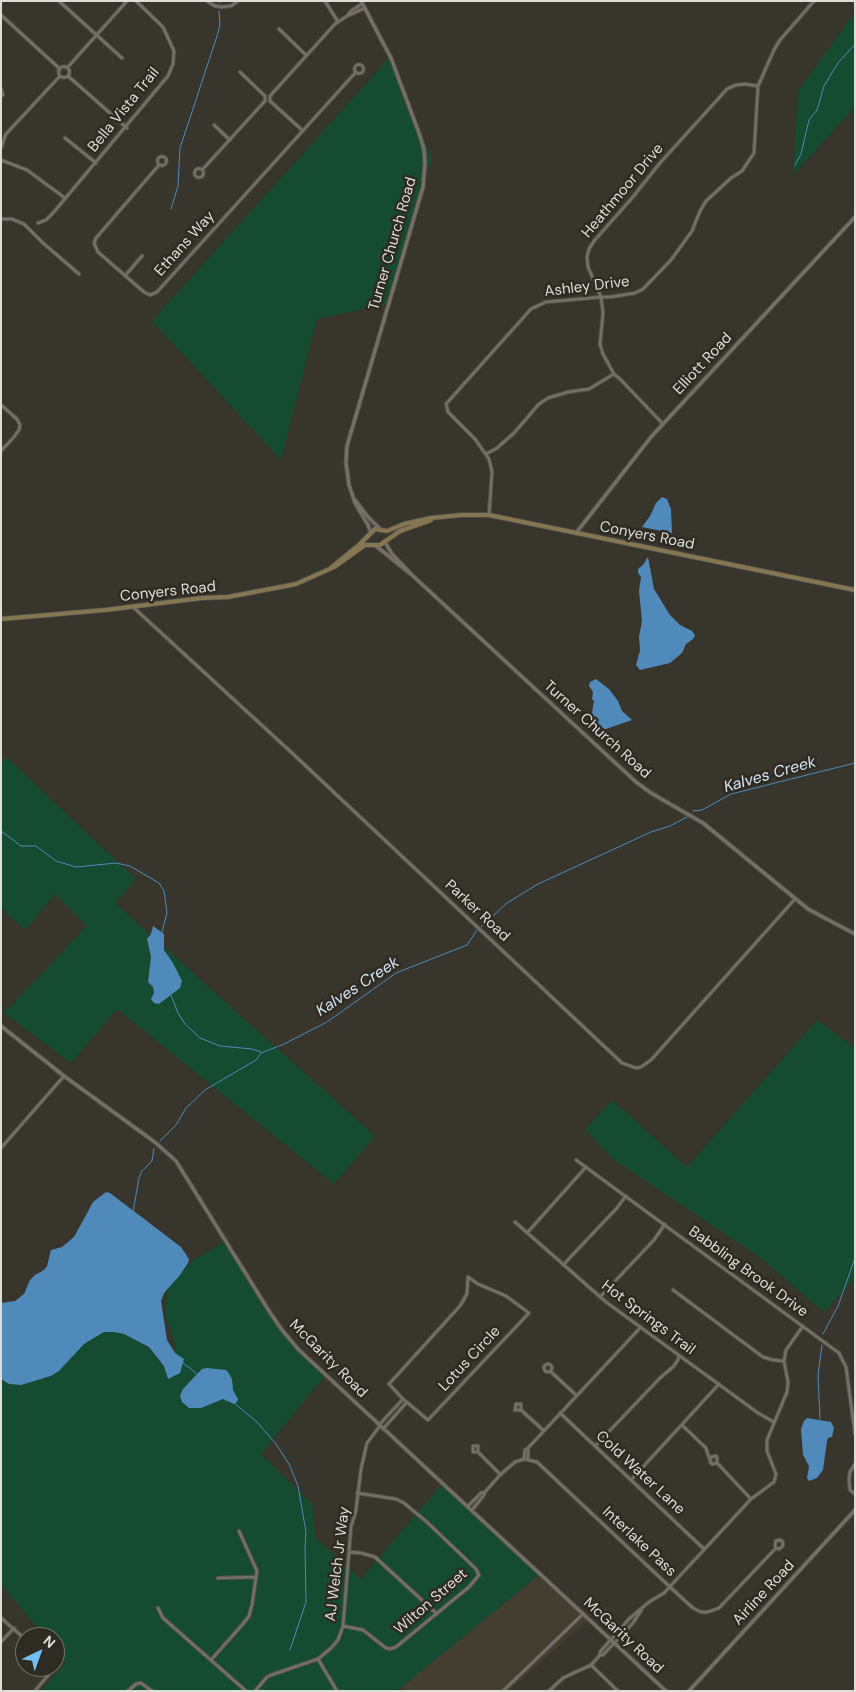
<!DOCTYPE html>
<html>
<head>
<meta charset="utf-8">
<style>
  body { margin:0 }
  #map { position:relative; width:856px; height:1692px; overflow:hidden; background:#38352c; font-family:"DM Sans",sans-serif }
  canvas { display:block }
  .frame { position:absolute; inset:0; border:2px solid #dfddd8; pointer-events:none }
  .north { position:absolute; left:15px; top:1627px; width:50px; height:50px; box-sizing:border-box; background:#2e2b23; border:1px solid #75726b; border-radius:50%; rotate:42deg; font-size:14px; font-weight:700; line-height:20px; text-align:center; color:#dfddd8 }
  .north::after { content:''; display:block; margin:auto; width:18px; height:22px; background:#70c1f4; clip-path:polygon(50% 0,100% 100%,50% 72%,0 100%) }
</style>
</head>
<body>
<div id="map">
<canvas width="856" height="1692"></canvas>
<div class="frame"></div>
<div class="north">N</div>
</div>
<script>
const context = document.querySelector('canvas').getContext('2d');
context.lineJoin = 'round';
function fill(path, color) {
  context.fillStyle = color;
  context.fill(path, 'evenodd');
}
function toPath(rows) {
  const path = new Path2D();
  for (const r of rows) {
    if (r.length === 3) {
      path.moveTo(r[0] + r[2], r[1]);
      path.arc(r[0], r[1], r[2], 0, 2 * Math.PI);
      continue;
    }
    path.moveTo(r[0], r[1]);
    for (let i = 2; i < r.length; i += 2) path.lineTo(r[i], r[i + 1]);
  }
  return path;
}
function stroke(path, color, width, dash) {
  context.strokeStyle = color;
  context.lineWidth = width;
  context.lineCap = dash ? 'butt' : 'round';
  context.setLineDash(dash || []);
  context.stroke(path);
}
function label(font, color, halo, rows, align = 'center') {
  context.font = font + ' "DM Sans",sans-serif';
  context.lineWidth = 5;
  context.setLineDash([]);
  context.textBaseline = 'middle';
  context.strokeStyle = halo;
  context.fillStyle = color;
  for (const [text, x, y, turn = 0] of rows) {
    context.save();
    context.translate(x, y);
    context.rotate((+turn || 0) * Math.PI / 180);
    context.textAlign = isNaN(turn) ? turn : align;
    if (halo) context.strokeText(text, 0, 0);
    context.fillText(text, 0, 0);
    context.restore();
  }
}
const built = toPath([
  [538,1576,588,1620,508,1691,405,1691,401,1687]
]);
const green = toPath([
  [855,12,855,107,793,175,798,91],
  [390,57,432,159,419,190,387,304,317,319,281,460,152,321],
  [6,757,136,879,115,903,375,1136,334,1184,117,1009,71,1063,4,1013,87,926,55,894,25,930,1,908,1,762],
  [817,1020,855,1048,855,1278,824,1312,758,1256,613,1159,585,1129,612,1100,687,1167],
  [224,1242,294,1347,324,1377,261,1454,312,1504,316,1539,361,1579,443,1483,540,1574,397,1691,40,1691,66,1663,55,1649,55,1637,45,1637,1,1584,1,1379,9,1384,21,1385,51,1376,59,1371,84,1344,104,1332,119,1332,141,1342,154,1352,159,1361,164,1366,175,1353,174,1339,165,1314,167,1290,178,1274,194,1260]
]);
const water = toPath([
  [662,497,667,499,671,509,672,533,642,527,650,516,656,503],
  [648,557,654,589,670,615,680,625,692,631,695,635,693,639,686,644,682,653,670,663,640,670,636,665,640,651,639,637,642,621,639,591,641,577,638,573,638,569,643,565],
  [596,679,609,689,618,701,622,711,632,720,603,730,598,735,590,724,594,701,592,699,593,692,589,686,590,682],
  [153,926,164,934,164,950,173,963,182,981,180,988,159,1004,154,1003,151,999,154,993,153,987,148,982,151,957,147,939,151,934],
  [106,1192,110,1193,181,1247,189,1259,188,1263,180,1275,164,1293,161,1301,167,1340,175,1353,184,1359,180,1373,168,1379,164,1366,149,1347,124,1334,114,1332,104,1332,84,1344,59,1371,51,1376,21,1385,9,1384,1,1379,1,1303,15,1301,24,1294,30,1280,35,1275,44,1270,47,1266,51,1250,62,1247,74,1237,93,1202],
  [207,1368,226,1370,228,1372,232,1379,233,1390,238,1399,237,1402,234,1404,223,1399,201,1408,189,1408,182,1402,180,1396,183,1389,202,1369],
  [807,1418,831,1422,834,1428,832,1437,828,1438,827,1441,823,1470,817,1478,809,1481,807,1478,809,1466,803,1455,801,1429,804,1421]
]);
const stream = toPath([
  [220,3,220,1],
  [795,165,801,154,809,120,817,110,824,86,838,63,855,44],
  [171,209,178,186,180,148,217,36,220,25,219,11],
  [693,811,702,810,731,794,855,763],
  [1,831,21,846,36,846,56,861,76,867,116,863,130,866,159,883,164,891,167,913,162,932],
  [481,927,507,903,538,884,651,832,670,826,687,817],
  [171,995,178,1013,185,1024,200,1038,220,1046,252,1049,261,1052],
  [160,1141,176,1125,186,1108,205,1090,256,1060,261,1053,284,1044,327,1022,396,973,467,945,477,930],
  [133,1212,139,1178,142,1171,152,1161,154,1148],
  [823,1334,838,1306,855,1258],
  [183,1363,197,1374],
  [234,1403,257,1422,276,1444,289,1464,298,1486,306,1532,305,1547,306,1602,290,1650],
  [820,1419,818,1375,822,1345]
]);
const minor = toPath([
  [59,1,122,58],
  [207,1,215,6,222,7,231,6,238,1],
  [325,1,338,22],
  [1,15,60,69],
  [348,15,351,11,362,4],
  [279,29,306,55],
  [359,69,4.5],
  [64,72,5.5],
  [67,68,127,1],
  [240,72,265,96,265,101],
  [68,76,127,128],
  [1,89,3,95],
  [270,96,335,24,347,16,365,8],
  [270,96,270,101,303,131],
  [214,125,230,140],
  [65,138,96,163],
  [1,148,6,134,60,76],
  [162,161,4.5],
  [1,160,27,170,65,198],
  [159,165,96,238,94,243,98,252,144,292,150,295,157,292,356,72],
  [199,173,4.5],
  [202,170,265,101],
  [1,219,12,219,24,224,43,243,79,274],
  [38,223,46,220,53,213,168,76,173,64,174,51,163,27,136,1],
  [125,276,142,256],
  [1,405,17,419,20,425,19,430,13,438,1,451],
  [663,424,620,379,614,374,603,354,600,344,603,313,601,297,588,267,587,257,589,249,594,241,632,198,660,163,727,89,736,85,745,84,758,86],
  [486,454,497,448,514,433,539,404,548,398,568,392,589,389,614,374],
  [489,515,492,472,489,459,475,439,448,412,446,404,531,309,546,302,601,297,610,297,635,293,643,289,671,260,692,231,700,211,706,201,731,178,742,171,754,153,758,86,774,50,780,40,814,1],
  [133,607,291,752,622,1063,636,1068,641,1067,651,1060,795,899],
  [1,1148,64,1076],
  [576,1160,839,1353,846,1367,855,1434],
  [515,1222,606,1302,758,1413,774,1422],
  [527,1233,586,1167],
  [563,1265,616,1209,626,1196],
  [468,1277,478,1284,506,1296,529,1313,428,1420,403,1399,389,1384,460,1306,467,1294,468,1277],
  [673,1290,763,1357,773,1360,783,1361],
  [600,1297,654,1240,665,1224],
  [548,1368,4],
  [550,1371,576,1395],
  [521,1410,521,1404,516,1404,515,1410,521,1410,543,1430],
  [560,1413,704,1549],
  [379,1425,403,1399],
  [682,1425,706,1448,709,1458],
  [383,1429,407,1402],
  [596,1445,660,1378,673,1367,678,1360,679,1356],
  [528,1448,641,1327],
  [478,1452,473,1452,473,1446,478,1446,478,1452,500,1474],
  [524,1459,525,1450,528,1448,528,1459],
  [717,1463,712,1464,710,1462,711,1457,716,1456,717,1458,717,1463,719,1465,751,1499],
  [855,1464,850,1472,849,1480,850,1490,855,1494],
  [631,1480,719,1384],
  [485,1492,500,1475,515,1462,524,1459,537,1462,670,1587,693,1608,701,1612,708,1612,719,1608,776,1548,779,1549,782,1547,783,1544,782,1541,779,1540,776,1541,775,1545,776,1548],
  [468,1506,481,1493,485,1492,484,1495,472,1510],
  [349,1552,361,1553,375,1557,437,1614],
  [218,1578,256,1577],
  [158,1608,163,1618,246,1691],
  [642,1609,633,1623,603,1655,600,1655,600,1652,629,1619,649,1602,664,1593,751,1499,774,1482,776,1474,767,1451,767,1440,787,1392,788,1382,784,1361,786,1350,803,1326],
  [1,1618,25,1639],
  [343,1626,363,1630,386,1648,390,1649,396,1647,469,1587,479,1575,476,1569,428,1523,404,1503,396,1499,357,1493],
  [1,1642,14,1628],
  [318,1659,337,1691],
  [211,1660,242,1625,249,1616,252,1605,257,1571,239,1531],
  [591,1665,618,1691],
  [35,1691,50,1673,51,1667],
  [128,1691,136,1684,141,1683,152,1691],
  [255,1691,267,1677,271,1675,318,1659,331,1648,338,1640,343,1626,351,1527,356,1510,361,1469,367,1443,380,1426],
  [503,1691,583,1614],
  [549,1691,563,1678,591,1665,600,1655]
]);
const tertiary = toPath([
  [361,1,391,58,419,133,424,149,425,163,423,187,347,446,346,463,349,485,355,503,368,525,371,533],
  [355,500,368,517,380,529],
  [576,533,651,437,855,217],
  [385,542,392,554,412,575,636,782,651,793,703,823,808,909,855,934],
  [376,546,412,575],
  [1,1026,64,1076,156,1143,176,1161,269,1311,282,1330,299,1350,666,1691],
  [689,1691,855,1510]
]);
const secondary = toPath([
  [332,567,359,545,375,529,387,531,404,524,431,518,461,515,489,515,855,590],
  [1,619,105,610,202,598,228,597,296,584,334,567,365,545,380,545,400,531,431,520]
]);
const streetNames = [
  ["Bella Vista Trail",124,110,-51],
  ["Heathmoor Drive",623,191,-50],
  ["Ethans Way",185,244,-48],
  ["Turner Church Road",393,244,-74],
  ["Ashley Drive",587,287,-7],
  ["Elliott Road",703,364,-47],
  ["Conyers Road",647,536,11],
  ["Conyers Road",168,592,-6],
  ["Turner Church Road",597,730,42],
  ["Parker Road",477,911,43],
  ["Babbling Brook Drive",748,1272,36],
  ["Hot Springs Trail",648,1318,37],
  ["McGarity Road",328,1359,45],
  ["Lotus Circle",470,1359,-47],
  ["Cold Water Lane",640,1473,43],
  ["Interlake Pass",639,1542,43],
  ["AJ Welch Jr Way",338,1564,-83],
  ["Airline Road",764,1593,-47],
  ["Wilton Street",431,1602,-41],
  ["McGarity Road",623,1636,43]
];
const waterNames = [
  ["Kalves Creek",770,775,-16],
  ["Kalves Creek",358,987,-33]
];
fill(built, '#433e2f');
fill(green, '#154b30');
fill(water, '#508aba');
stroke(stream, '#508aba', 1);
stroke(minor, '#55524c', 4.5);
stroke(tertiary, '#55524c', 5);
stroke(secondary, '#55524c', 5.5);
stroke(minor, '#747067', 2.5);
stroke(tertiary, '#747067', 3);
stroke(secondary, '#847650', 4);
label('15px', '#dfddd8', '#2e2b23', streetNames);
label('italic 16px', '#d4e3f1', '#2e2b23', waterNames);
</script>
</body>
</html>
